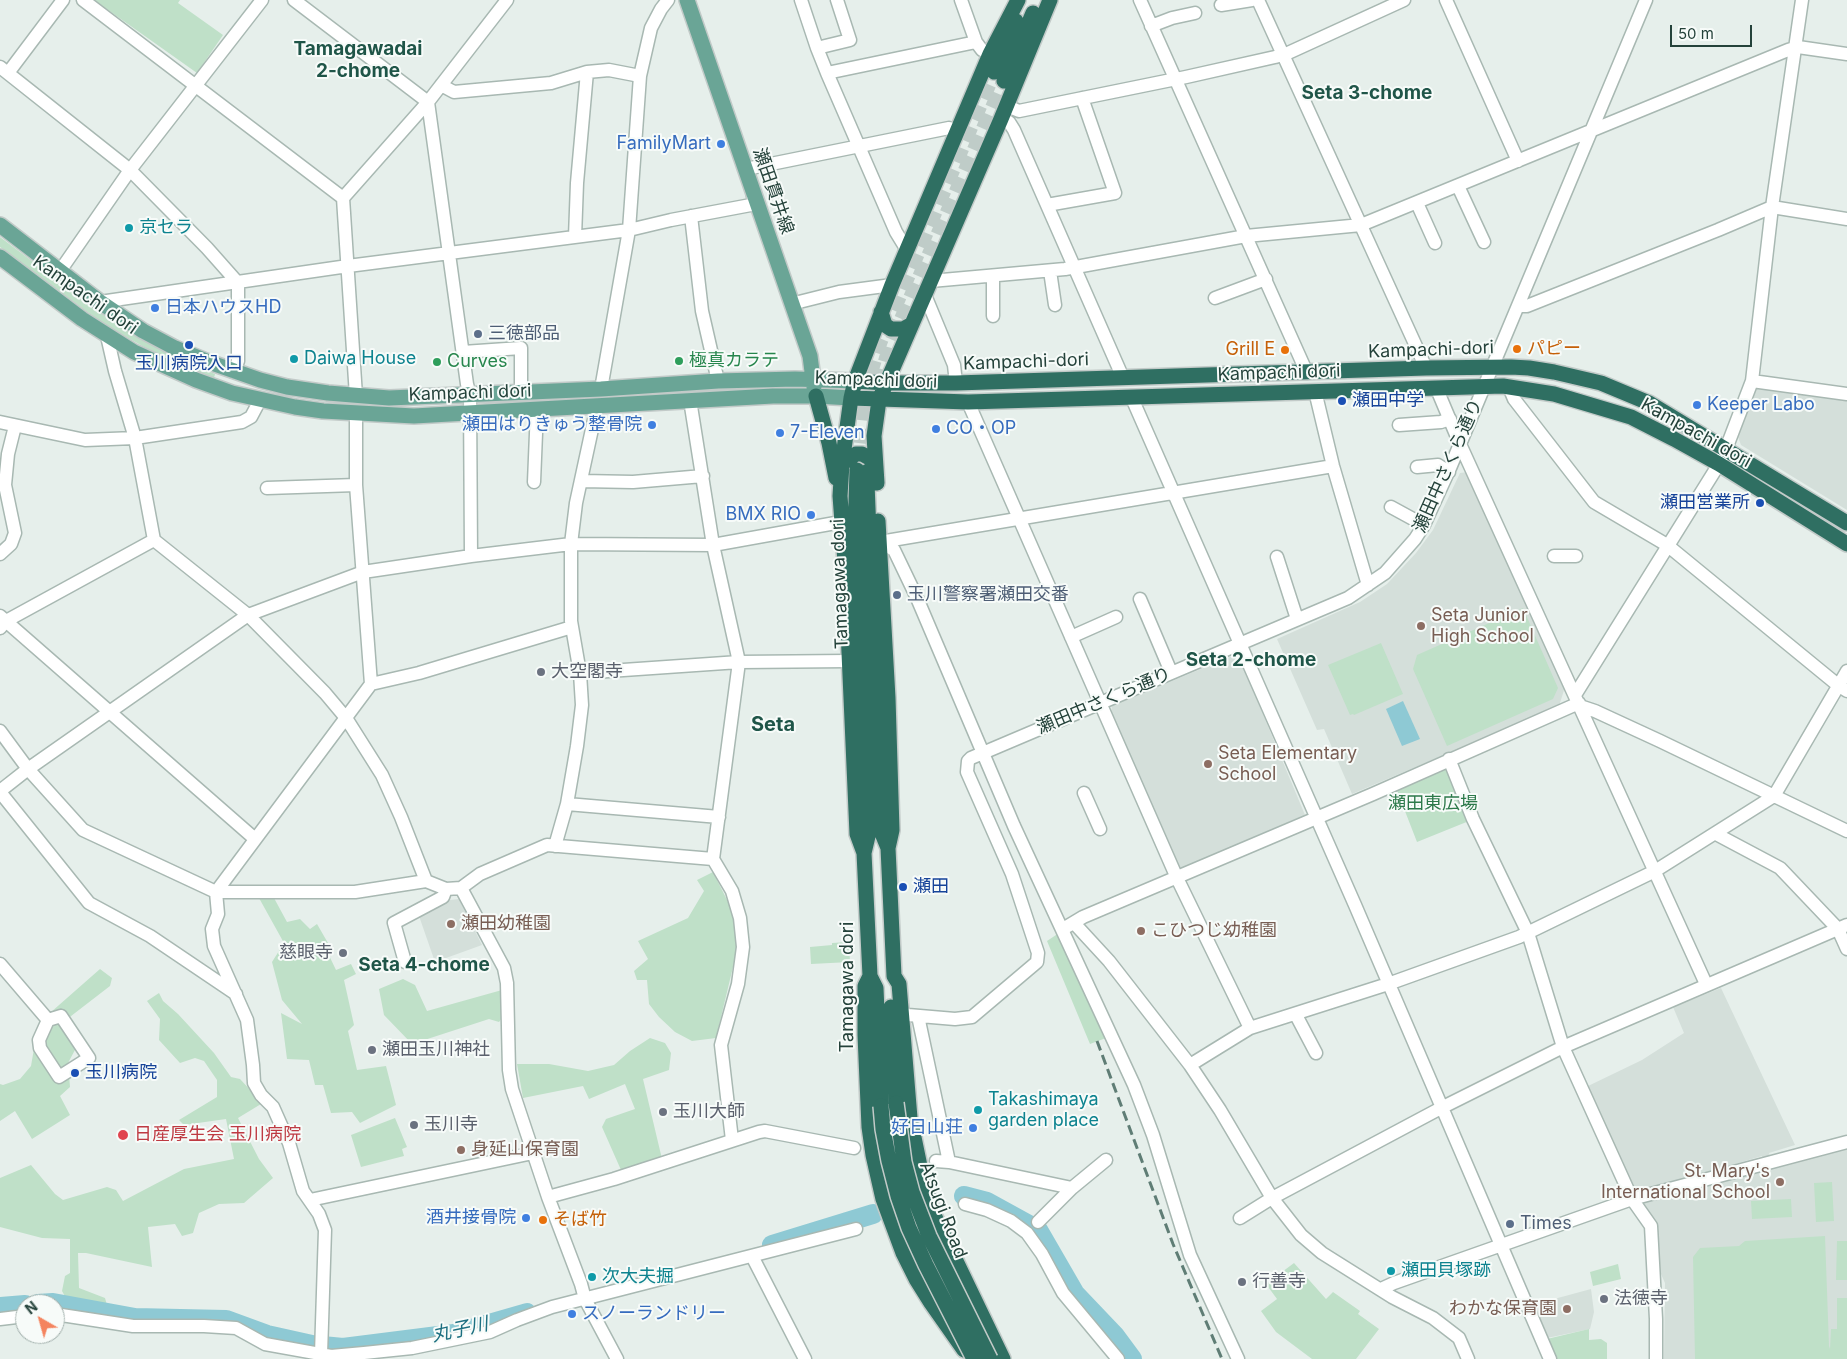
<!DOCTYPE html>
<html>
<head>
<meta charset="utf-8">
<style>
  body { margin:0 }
  #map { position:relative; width:1847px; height:1359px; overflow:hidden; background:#e6efeb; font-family:Inter,sans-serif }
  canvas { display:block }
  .north { position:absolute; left:15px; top:1294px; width:50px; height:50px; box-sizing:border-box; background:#f7fbf9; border:1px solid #a3b1ad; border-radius:50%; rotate:322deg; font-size:14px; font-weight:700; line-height:20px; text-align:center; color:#24423a }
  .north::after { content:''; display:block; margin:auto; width:18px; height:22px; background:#f4845f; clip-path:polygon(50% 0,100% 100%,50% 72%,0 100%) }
  .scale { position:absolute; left:1670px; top:25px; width:82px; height:22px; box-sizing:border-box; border:2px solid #24423a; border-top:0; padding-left:6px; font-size:15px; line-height:18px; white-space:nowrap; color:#24423a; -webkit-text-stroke:4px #f7fbf9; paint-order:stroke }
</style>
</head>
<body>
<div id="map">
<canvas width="1847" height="1359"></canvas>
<div class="north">N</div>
<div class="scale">50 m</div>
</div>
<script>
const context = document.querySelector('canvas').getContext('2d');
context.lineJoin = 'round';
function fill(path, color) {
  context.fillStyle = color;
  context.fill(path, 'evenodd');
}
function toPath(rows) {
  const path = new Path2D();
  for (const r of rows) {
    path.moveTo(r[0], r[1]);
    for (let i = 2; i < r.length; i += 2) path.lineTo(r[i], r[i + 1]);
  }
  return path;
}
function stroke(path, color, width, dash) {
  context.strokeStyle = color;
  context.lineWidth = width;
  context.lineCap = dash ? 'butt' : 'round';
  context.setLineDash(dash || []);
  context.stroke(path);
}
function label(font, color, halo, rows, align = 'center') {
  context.font = font + ' Inter,"Noto Sans JP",sans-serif';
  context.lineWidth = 4;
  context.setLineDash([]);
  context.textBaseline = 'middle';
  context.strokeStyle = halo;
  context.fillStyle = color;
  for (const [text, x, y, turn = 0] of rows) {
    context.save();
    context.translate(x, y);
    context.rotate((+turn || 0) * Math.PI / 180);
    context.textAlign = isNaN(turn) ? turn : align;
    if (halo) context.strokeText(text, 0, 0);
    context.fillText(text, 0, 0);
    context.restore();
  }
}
const built = toPath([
  [1756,388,1847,401,1847,510,1741,445,1738,437],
  [1468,472,1565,687,1559,706,1352,794,1324,729,1317,730,1277,639,1360,602,1387,584,1416,553,1433,530,1460,473],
  [1232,656,1240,659,1305,815,1182,868,1175,866,1111,713,1112,706],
  [459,899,482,945,435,962,419,916,450,900],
  [1721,988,1795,1145,1769,1153,1772,1165,1847,1146,1847,1359,1664,1359,1665,1283,1657,1265,1641,1204,1645,1200,1766,1167,1762,1156,1638,1193,1633,1191,1586,1087,1642,1060,1684,1033,1673,1007],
  [1591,1289,1594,1312,1590,1329,1547,1338,1532,1305]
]);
const green = toPath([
  [94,0,180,0,178,3,223,35,197,73],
  [0,237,109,319,150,344,183,361,215,374,214,378,197,373,162,357,105,325,0,247],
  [1523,608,1558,688,1553,699,1447,746,1413,669,1417,655],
  [1381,643,1403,694,1354,715,1353,714,1350,715,1328,665],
  [1448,767,1469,821,1417,842,1396,788],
  [713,872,731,908,738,946,716,1038,692,1041,675,1032,659,1017,649,1004,647,980,637,980,634,971,648,959,638,941,688,918,704,891,697,880],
  [259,898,274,898,287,922,300,919,310,929,317,924,328,943,324,945,336,970,351,964,356,974,344,980,354,1025,348,1031,357,1070,386,1066,396,1105,360,1123,352,1112,331,1113,323,1085,315,1085,309,1060,287,1059,281,1013,302,1024,282,1000,272,962,284,943],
  [1059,933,1106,1038,1090,1044,1047,941],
  [849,942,850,962,811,964,810,947,832,945,832,943],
  [100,969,112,978,110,986,62,1023,76,1048,68,1063,70,1087,60,1096,70,1115,32,1139,15,1111,0,1121,0,1084,3,1085,20,1079,31,1066,36,1037,42,1020],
  [403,979,415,985,427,1011,502,990,502,1018,499,1022,489,1019,412,1044,384,1015,379,989],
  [159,993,163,1001,178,1014,214,1053,231,1077,240,1079,254,1094,261,1104,238,1118,259,1159,273,1178,244,1203,219,1204,199,1213,193,1233,182,1236,175,1224,148,1227,152,1267,86,1253,78,1253,79,1288,105,1298,107,1305,66,1298,62,1291,65,1276,70,1273,70,1239,42,1238,0,1227,0,1178,31,1165,55,1194,63,1200,107,1187,116,1190,123,1201,184,1169,234,1159,226,1119,184,1125,179,1120,217,1097,217,1080,204,1061,195,1058,180,1063,159,1040,160,1019,147,1001],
  [650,1038,665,1043,671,1053,669,1070,643,1079,662,1159,621,1170,602,1127,606,1119,635,1109,625,1084,589,1099,583,1086,523,1098,517,1064,549,1064,588,1071,614,1065,630,1051],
  [395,1118,407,1147,402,1149,404,1156,361,1167,351,1135],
  [1832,1182,1834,1221,1816,1222,1814,1183],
  [1791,1199,1792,1217,1752,1219,1751,1201],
  [1825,1236,1829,1346,1830,1349,1831,1329,1837,1329,1837,1298,1847,1298,1847,1359,1695,1359,1693,1257,1700,1248,1739,1246,1745,1241],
  [1837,1241,1847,1241,1847,1280,1836,1280],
  [1294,1263,1326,1299,1333,1292,1360,1311,1358,1314,1379,1329,1356,1359,1312,1359,1276,1332,1261,1311,1277,1299,1266,1284],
  [1618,1264,1621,1279,1593,1286,1590,1272],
  [1589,1329,1589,1340,1601,1339,1607,1343,1607,1359,1556,1359,1547,1339]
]);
const water = toPath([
  [1403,701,1420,739,1402,746,1386,709]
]);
const river = toPath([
  [964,1196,987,1202,1038,1230,1075,1294,1115,1336,1132,1359],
  [772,1245,873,1214],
  [38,1304,53,1303,135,1318,226,1320,267,1335,312,1345,343,1348,454,1334,527,1313],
  [0,1307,25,1305]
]);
const highwayTunnel = toPath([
  [879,384,890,346,1004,81],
  [857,466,863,410,870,374,880,342,994,72]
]);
const minor = toPath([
  [83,0,343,198,356,396],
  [294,0,428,102,467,384,470,396,471,556],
  [801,0,817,48,827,73,896,232,907,250],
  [961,0,976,42,982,50,990,54],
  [1140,0,1307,373],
  [1258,0,1426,368],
  [1446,0,1518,161],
  [1221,5,1252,0],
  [1151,26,1172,18,1195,13],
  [817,48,850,40,837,0],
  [0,67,130,170,207,248,238,283,238,361,234,372],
  [8,73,63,0],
  [827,73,976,42],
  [441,85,454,92,551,83,587,72,609,70,640,76],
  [1007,106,1019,111,1186,77,1275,57,1288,53,1404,0],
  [1001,119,1009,122,1014,130,1123,378],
  [746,169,949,128,958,131],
  [1458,186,1484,242],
  [343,198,428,102,507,0],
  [1417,203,1435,243],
  [1047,205,1115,193,1082,98],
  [691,216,702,311,718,381],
  [575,237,577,183,587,72],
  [60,271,130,170,262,0],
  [1050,271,1055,305],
  [931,281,1065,269,1246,236,1361,225,1788,50,1798,47,1847,54],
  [925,295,954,365,956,383],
  [1215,298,1266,279],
  [100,302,348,266,629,230,671,220,756,204,753,196],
  [791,304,839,292,892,285],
  [1518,306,1527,306,1718,230,1772,207,1847,219],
  [993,316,993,276],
  [107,336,115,371,135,438,154,540,248,615,325,693,346,718,382,775,401,817,426,881],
  [463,352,521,348,521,393],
  [1752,381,1847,394],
  [1436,387,1460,444,1706,984],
  [1509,387,1514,399,1594,502,1667,545,1839,686,1847,691],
  [601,389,629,230,640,76,651,28,661,9,668,0],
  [1315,391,1333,466,1368,585],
  [1131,396,1355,905,1550,1359],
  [690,400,713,545,739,662,713,859,732,891,740,918,743,947,738,984,721,1045,732,1140],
  [968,402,1177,878,1250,1028],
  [356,413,356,485,371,684],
  [0,422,85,440,135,438,242,422,251,417,260,400],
  [1399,425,1441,422,1450,419],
  [1417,467,1438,465,1449,472],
  [582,481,633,482,703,476],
  [534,482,537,409],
  [267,488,356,485],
  [1391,507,1424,525],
  [880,542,894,550,917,598,1014,826,1134,1085,1153,1135,1190,1255,1238,1359],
  [880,542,1333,466],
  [0,554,11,544,15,533,5,485,8,454,15,426],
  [1554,556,1576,556],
  [1277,557,1297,619],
  [1140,599,1171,672],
  [0,616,255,839],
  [0,628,6,621,154,540],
  [1071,637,1116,617],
  [580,673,739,662,849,661],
  [1575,695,1719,464,1726,449,1752,381,1772,207,1802,0],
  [1580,706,1595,711,1660,741,1847,831],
  [0,731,28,769,83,830,216,892,355,892,426,881,446,889,461,888,480,874,547,845,713,859],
  [1449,759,1473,819,1528,933,1563,1047,1632,1199,1651,1226,1656,1319,1656,1359],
  [0,791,28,769,248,615,363,572,471,556,571,544,713,545,841,522],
  [0,792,89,903,150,936,236,994],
  [1084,793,1100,829],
  [567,804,719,817],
  [1716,834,1780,868,1838,929,1847,949],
  [555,846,567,804,577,746,582,705,580,673,571,621,571,544,576,503,597,406],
  [461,888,504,968,507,983,509,1070,512,1089,548,1197,581,1284,585,1299,617,1359],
  [1074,923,1109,961,1190,1065,1220,1110,1272,1198,1301,1235,1322,1253,1392,1297,1433,1318,1459,1338,1468,1359],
  [1068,926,1083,917,1373,794,1579,703],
  [405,962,394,923,443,897,446,889],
  [0,964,48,1020],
  [902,1012,908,1015,955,1019,972,1017,1037,962,1038,953,1012,874,967,772,968,761,971,758,1348,598,1385,573,1415,539,1424,525,1450,468,1646,0],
  [1296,1015,1316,1053],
  [61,1016,89,1058,59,1077,40,1048,39,1040,48,1020,61,1016],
  [918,1016,949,1162,936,1161],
  [1190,1065,1250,1028,1388,984,1519,937,1655,871,1774,796,1847,671],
  [949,1162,1072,1188,1038,1222],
  [1072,1188,1106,1160],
  [548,1197,614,1179,759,1132,765,1131,854,1148],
  [310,1200,533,1153],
  [965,1204,987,1210,1011,1221,1027,1233,1042,1254,1063,1293,1118,1359],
  [1240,1218,1272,1198,1441,1108,1563,1047,1847,925],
  [752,1256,805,1359],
  [1381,1289,1394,1283,1632,1199,1847,1142],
  [55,1314,133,1326,204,1326,236,1328,265,1344,331,1356,364,1353,412,1348,490,1332,517,1320,552,1307,856,1229],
  [0,1319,25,1316],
  [321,1354,325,1230,319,1214,303,1191,289,1143,273,1107,261,1095,254,1083,253,1065,247,1020,214,946,212,929,218,914,216,892,371,684,419,673,572,627]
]);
const major = toPath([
  [687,0,810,356,814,387],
  [0,225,100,302,143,331,175,348,206,361,260,380,287,387,328,393,389,398,601,389,718,381,795,379,855,381],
  [0,257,82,319,134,352,196,380,232,393,295,407,323,411,414,416,773,396,816,396,851,398]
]);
const highway = toPath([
  [994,72,1016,21],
  [1004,81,1033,13],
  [881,312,885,325,891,329,903,329,912,324],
  [855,381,886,383,956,383,1426,368,1511,367,1529,368,1554,372,1601,383,1649,403,1847,523],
  [816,396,829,443,836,478],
  [851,398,968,402,1503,386,1554,394,1631,417,1674,439,1719,464,1847,544],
  [842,464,856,454,862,454,871,459,876,468],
  [857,470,855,534,869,832,864,853,870,976,865,986,865,1035,869,1127,873,1155,883,1199,903,1253,916,1279,931,1303,964,1350],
  [868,471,867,483,881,831,888,848,894,976,899,984,910,1118,921,1171,933,1213,1003,1359],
  [877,483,874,436,879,400,1001,119,1050,0],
  [878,521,888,698,892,830,888,848],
  [864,853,857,834,845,562,840,496,842,464,851,398,855,381,892,285,990,54,1018,0],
  [870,976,876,988,881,1106],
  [891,1007,896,1103]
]);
const rail = toPath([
  [1097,1041,1173,1244,1222,1359]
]);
const highwayBridge = toPath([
  [896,1103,904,1162,912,1192,929,1236,990,1359],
  [881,1106,883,1129,889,1161,898,1196,909,1228,926,1265,974,1359]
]);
const markers = [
  [721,144,5,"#3f7fe0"],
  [129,228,5,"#0f9aa8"],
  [155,308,5,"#3f7fe0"],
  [478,334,5,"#5c6f8a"],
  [189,345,5,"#1a4fb4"],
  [1517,349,5,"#e8710a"],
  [1285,350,5,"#e8710a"],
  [294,359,5,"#0f9aa8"],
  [679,361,5,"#2e9e5b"],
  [437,362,5,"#2e9e5b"],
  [1342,401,5,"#1a4fb4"],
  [1697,405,5,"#3f7fe0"],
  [652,425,5,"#3f7fe0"],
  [936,429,5,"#3f7fe0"],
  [780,433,5,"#3f7fe0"],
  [1760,503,5,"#1a4fb4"],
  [811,515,5,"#3f7fe0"],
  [897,595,5,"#5c6f8a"],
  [1421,626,5,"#8d6e63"],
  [541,672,5,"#6b7280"],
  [1208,764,5,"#8d6e63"],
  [903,887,5,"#1a4fb4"],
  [451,924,5,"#8d6e63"],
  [1141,931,5,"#8d6e63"],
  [343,953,5,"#6b7280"],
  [372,1050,5,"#6b7280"],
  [75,1073,5,"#1a4fb4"],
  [978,1110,5,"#0f9aa8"],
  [663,1112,5,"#6b7280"],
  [414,1125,5,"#6b7280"],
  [973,1128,5,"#3f7fe0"],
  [123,1135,6,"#e0444e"],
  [461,1150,5,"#8d6e63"],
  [1780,1182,5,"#8d6e63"],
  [526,1218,5,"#3f7fe0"],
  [543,1220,5,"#e8710a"],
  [1510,1224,5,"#5c6f8a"],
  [1391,1271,5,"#0f9aa8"],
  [592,1277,5,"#0f9aa8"],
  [1242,1282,5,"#6b7280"],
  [1604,1299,5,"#6b7280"],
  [1567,1309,5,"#8d6e63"],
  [572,1314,5,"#3f7fe0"]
];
const shopNames = [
  ["FamilyMart",711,144],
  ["日本ハウスHD",165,308,"left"],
  ["Keeper Labo",1707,405,"left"],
  ["瀬田はりきゅう整骨院",642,425],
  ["CO・OP",946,429,"left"],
  ["7-Eleven",790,433,"left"],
  ["BMX RIO",801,515],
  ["好日山荘",963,1128],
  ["酒井接骨院",516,1218],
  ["スノーランドリー",582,1314,"left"]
];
const streetNames = [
  ["瀬田貫井線",773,191,71],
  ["Kampachi dori",85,295,35],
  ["Kampachi-dori",1431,350,-2],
  ["Kampachi-dori",1026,362,-2],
  ["Kampachi dori",1279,373,-2],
  ["Kampachi dori",876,380,2],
  ["Kampachi dori",470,393,-2],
  ["Kampachi dori",1696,433,29],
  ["瀬田中さくら通り",1448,466,-66],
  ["Tamagawa dori",840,584,-92],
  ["瀬田中さくら通り",1104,701,-23],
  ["Tamagawa dori",848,987,-90],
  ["Atsugi Road",943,1210,69]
];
const cultureNames = [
  ["京セラ",139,228],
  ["Daiwa House",304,359],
  ["Takashimaya",988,1100],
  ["garden place",988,1121],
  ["瀬田貝塚跡",1401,1271],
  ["次大夫掘",602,1277]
];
const serviceNames = [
  ["三徳部品",488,334],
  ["玉川警察署瀬田交番",907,595],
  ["Times",1520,1224]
];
const foodNames = [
  ["パピー",1527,349],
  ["Grill E",1275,350,"right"],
  ["そば竹",553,1220]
];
const leisureNames = [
  ["極真カラテ",689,361],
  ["Curves",447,362]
];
const transitNames = [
  ["玉川病院入口",189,364,"center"],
  ["瀬田中学",1352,401],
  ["瀬田営業所",1750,503,"right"],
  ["瀬田",913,887],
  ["玉川病院",85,1073]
];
const educationNames = [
  ["Seta Junior",1431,616],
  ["High School",1431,637],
  ["Seta Elementary",1218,754],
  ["School",1218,775],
  ["瀬田幼稚園",461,924],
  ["こひつじ幼稚園",1151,931],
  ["身延山保育園",471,1150],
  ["St. Mary's",1770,1172,"right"],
  ["International School",1770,1193,"right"],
  ["わかな保育園",1557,1309,"right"]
];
const worshipNames = [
  ["大空閣寺",551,672],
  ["慈眼寺",333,953,"right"],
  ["瀬田玉川神社",382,1050],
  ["玉川大師",673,1112],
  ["玉川寺",424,1125],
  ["行善寺",1252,1282],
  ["法徳寺",1614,1299]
];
const parkNames = [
  ["瀬田東広場",1433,804]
];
const healthNames = [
  ["日産厚生会 玉川病院",134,1135]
];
const neighbourhoodNames = [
  ["Tamagawadai",358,49],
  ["2-chome",358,71],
  ["Seta 3-chome",1367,93],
  ["Seta 2-chome",1251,660],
  ["Seta 4-chome",424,965]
];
const waterNames = [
  ["丸子川",460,1330,-12]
];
const quarterNames = [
  ["Seta",773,725]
];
fill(built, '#d4dfda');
fill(green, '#bfe0c8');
fill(water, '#8ec9d4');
stroke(river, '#8ec9d4', 20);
stroke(highwayTunnel, '#bfccc8', 15, [15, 8]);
stroke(minor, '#a8b8b2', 15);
stroke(major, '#c2cac8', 18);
stroke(highway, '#c2cac8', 18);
stroke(minor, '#fff', 12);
stroke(major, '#6aa596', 15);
stroke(highway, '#2f6f62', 15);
stroke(rail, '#5f7d75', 3, [10, 5]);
stroke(highwayBridge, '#c2cac8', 18, []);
stroke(highwayBridge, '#2f6f62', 15);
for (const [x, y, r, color] of markers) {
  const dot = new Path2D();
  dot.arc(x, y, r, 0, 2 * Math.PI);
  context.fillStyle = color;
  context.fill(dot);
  stroke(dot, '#f7fbf9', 2);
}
label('18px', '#366cbe', '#f7fbf9', shopNames, 'right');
label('18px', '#24423a', '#f7fbf9', streetNames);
label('18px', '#0d838f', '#f7fbf9', cultureNames, 'left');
label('18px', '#4e5e75', '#f7fbf9', serviceNames, 'left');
label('18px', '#c56008', '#f7fbf9', foodNames, 'left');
label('18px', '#27864d', '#f7fbf9', leisureNames, 'left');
label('18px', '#164399', '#f7fbf9', transitNames, 'left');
label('18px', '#785e54', '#f7fbf9', educationNames, 'left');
label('18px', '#5b616d', '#f7fbf9', worshipNames, 'left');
label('18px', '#2d7a4b', '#f7fbf9', parkNames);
label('18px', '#be3a42', '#f7fbf9', healthNames, 'left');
label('bold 19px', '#1f5548', '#f7fbf9', neighbourhoodNames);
label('italic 19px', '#1c6f80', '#f7fbf9', waterNames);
label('bold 20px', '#1f5548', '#f7fbf9', quarterNames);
</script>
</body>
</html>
